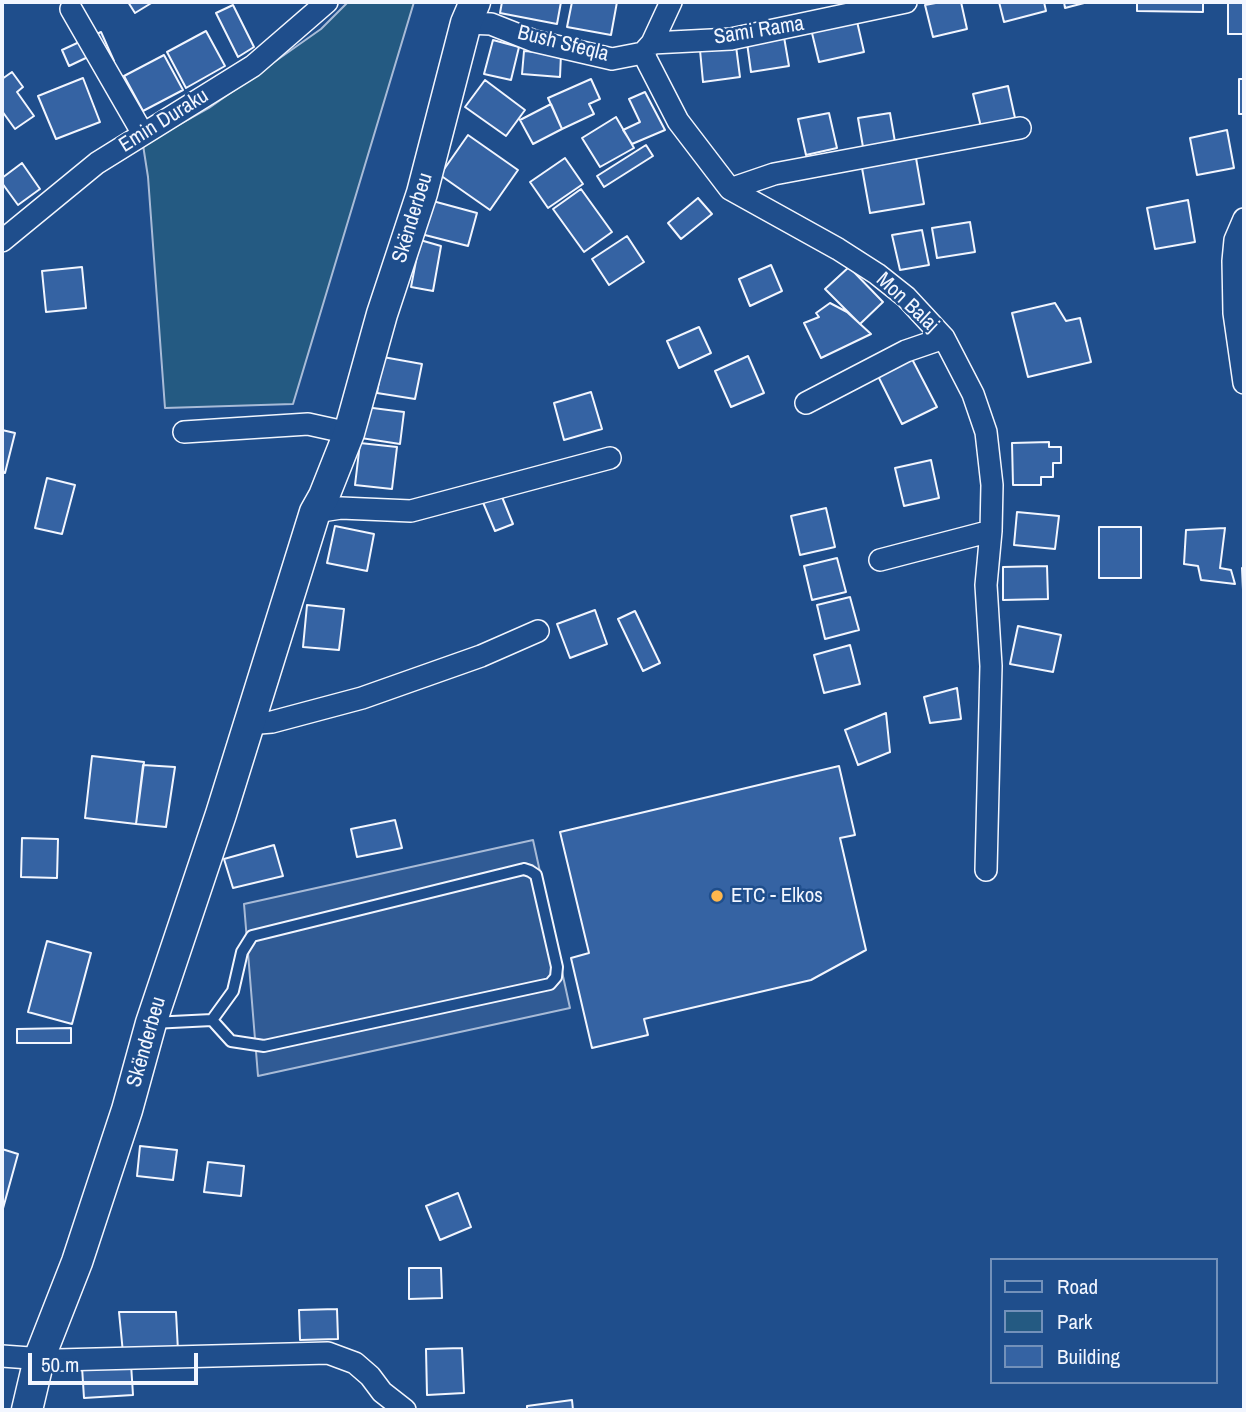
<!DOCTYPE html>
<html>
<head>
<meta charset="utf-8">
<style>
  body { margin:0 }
  #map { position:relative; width:1246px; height:1412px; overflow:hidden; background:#1f4e8c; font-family:"Archivo Narrow",sans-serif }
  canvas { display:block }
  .frame { position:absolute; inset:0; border:4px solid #f2f6ff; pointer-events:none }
  .legend { position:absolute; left:990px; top:1258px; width:228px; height:126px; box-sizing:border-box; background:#1f4e8c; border:2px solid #7391ba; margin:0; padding:9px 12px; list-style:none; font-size:21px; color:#f2f6ff }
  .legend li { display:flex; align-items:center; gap:14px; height:35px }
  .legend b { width:35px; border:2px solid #7391ba }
  .scale { position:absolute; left:28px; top:1353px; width:170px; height:32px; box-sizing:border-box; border:4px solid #f2f6ff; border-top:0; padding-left:9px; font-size:21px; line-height:24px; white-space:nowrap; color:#f2f6ff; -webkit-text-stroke:5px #1f4e8c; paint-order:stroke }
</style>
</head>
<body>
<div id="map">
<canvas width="1246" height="1412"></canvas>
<div class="frame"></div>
<ul class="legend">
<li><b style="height:9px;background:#1f4e8c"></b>Road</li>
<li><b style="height:19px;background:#245a82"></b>Park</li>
<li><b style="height:19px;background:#3563a3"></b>Building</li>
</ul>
<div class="scale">50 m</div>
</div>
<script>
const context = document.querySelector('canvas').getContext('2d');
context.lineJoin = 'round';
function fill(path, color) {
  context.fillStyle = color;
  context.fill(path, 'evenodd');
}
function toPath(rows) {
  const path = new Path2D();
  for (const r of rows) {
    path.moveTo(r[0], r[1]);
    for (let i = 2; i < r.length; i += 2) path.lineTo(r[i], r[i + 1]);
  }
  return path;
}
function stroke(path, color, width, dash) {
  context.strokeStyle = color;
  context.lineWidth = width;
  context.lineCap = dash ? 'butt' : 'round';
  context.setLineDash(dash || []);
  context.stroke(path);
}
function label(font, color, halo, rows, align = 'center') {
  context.font = font + ' "Archivo Narrow",sans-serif';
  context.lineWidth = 5;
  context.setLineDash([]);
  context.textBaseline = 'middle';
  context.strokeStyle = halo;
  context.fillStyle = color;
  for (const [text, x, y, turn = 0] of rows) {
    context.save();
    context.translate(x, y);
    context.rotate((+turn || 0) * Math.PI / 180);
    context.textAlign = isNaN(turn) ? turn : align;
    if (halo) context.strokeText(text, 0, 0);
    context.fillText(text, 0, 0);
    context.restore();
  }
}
const green = toPath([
  [348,2,414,2,293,404,165,408,148,177,143,145,209,108,321,29,348,2]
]);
const parking = toPath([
  [533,840,570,1008,258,1076,244,904,533,840]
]);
const building = toPath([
  [128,2,153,2,135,13,128,2],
  [502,2,561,2,557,24,500,13,502,2],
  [572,2,617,2,611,35,567,27,572,2],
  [941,2,961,2,967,29,933,37,925,5,941,2],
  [999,2,1044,2,1046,11,1004,22,999,2],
  [1064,2,1088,2,1065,8,1064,2],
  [1137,2,1203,2,1203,12,1137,11,1137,2],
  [1228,2,1244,2,1244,34,1228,34,1228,2],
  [233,5,254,47,238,57,216,13,233,5],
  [856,17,864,52,819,62,811,29,856,17],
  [206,31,225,66,186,88,167,52,206,31],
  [101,32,114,61,96,69,90,56,69,66,62,50,101,32],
  [784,37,789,66,751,72,747,43,784,37],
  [493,40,519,47,511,80,484,74,493,40],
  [736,46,740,77,703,82,700,50,736,46],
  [524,51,561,54,560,77,522,74,524,51],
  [164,55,183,90,143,111,124,76,164,55],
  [12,72,23,87,17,92,34,116,15,129,2,111,2,79,12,72],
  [83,78,100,122,56,139,38,96,83,78],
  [591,79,600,99,589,104,594,114,562,129,548,98,591,79],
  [1239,79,1244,79,1244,114,1239,114,1239,79],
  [485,80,525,110,506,136,465,107,485,80],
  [1008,86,1015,118,981,127,973,94,1008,86],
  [645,92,665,130,632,144,623,130,640,122,629,99,645,92],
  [551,104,562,129,533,144,520,120,551,104],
  [829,113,837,148,806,155,798,119,829,113],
  [890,113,895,142,863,147,858,118,890,113],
  [616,117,634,148,600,167,582,138,616,117],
  [1227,130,1234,168,1197,175,1190,138,1227,130],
  [468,135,518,170,490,210,440,175,468,135],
  [646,145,653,156,604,187,597,176,646,145],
  [565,158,583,184,548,208,530,182,565,158],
  [916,158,924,204,870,213,862,168,916,158],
  [22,163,40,189,18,205,2,183,2,178,22,163],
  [581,189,612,232,584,252,553,209,581,189],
  [698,198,712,214,681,239,668,223,698,198],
  [429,200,477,213,468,246,421,234,429,200],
  [1188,200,1195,242,1155,249,1147,208,1188,200],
  [970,222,975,252,937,258,932,228,970,222],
  [922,230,929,265,900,270,892,235,922,230],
  [627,236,644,262,609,285,592,259,627,236],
  [420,240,441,246,433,291,411,287,420,240],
  [771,265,782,291,750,306,739,279,771,265],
  [82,267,86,308,46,312,42,271,82,267],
  [849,267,883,302,860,324,825,289,849,267],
  [830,303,847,312,871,334,821,358,804,323,819,317,816,313,830,303],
  [1055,303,1066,321,1080,318,1091,362,1028,377,1012,313,1055,303],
  [699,327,711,353,679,368,667,341,699,327],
  [748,356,764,393,731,407,715,371,748,356],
  [383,357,422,364,415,399,377,393,383,357],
  [912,359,937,407,902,424,878,376,912,359],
  [591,392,602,429,564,440,554,403,591,392],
  [365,407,404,412,400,444,361,438,365,407],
  [2,430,15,433,5,473,2,472,2,430],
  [1049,442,1049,447,1061,447,1061,463,1053,463,1053,477,1041,477,1041,485,1013,485,1012,443,1049,442],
  [360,443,397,447,392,489,355,485,360,443],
  [931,460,939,498,904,506,895,468,931,460],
  [47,478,75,485,62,534,35,528,47,478],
  [500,492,513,524,495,531,482,500,500,492],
  [826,508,835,547,800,555,791,516,826,508],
  [1017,512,1059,516,1055,549,1014,545,1017,512],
  [335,526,374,534,367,571,327,563,335,526],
  [1099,527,1141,527,1141,578,1099,578,1099,527],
  [1225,528,1220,568,1231,570,1235,584,1201,580,1198,566,1184,564,1186,530,1225,528],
  [837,558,846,592,812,600,804,566,837,558],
  [1047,566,1048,599,1003,600,1003,567,1047,566],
  [1242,568,1244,568,1244,611,1242,568],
  [850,597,859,630,825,639,817,605,850,597],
  [307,605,344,609,339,650,303,647,307,605],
  [595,610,607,644,570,658,557,624,595,610],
  [635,611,660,663,643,671,618,619,635,611],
  [1018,626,1061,635,1053,672,1010,664,1018,626],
  [850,645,860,684,824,693,814,655,850,645],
  [957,688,961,719,930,723,924,697,957,688],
  [886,713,890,752,858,765,845,730,886,713],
  [92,756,144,762,136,824,85,818,92,756],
  [143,765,175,767,166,827,136,824,143,765],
  [839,766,855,835,840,838,866,950,811,980,644,1019,648,1035,592,1048,571,958,589,953,560,832,839,766],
  [395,820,402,848,357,857,351,829,395,820],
  [22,838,58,839,57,878,21,877,22,838],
  [274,845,283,876,233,888,224,859,274,845],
  [47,941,91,953,72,1024,28,1012,47,941],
  [71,1028,71,1043,17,1043,17,1029,71,1028],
  [140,1146,177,1150,173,1180,137,1176,140,1146],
  [2,1149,18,1154,2,1212,2,1149],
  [208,1162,244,1166,241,1196,204,1192,208,1162],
  [458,1193,471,1227,440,1240,426,1206,458,1193],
  [409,1268,441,1268,442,1298,409,1299,409,1268],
  [337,1309,338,1339,300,1340,299,1310,337,1309],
  [119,1312,176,1312,178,1351,123,1353,119,1312],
  [462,1348,464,1393,427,1395,426,1349,462,1348],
  [131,1364,133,1395,84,1398,82,1367,131,1364],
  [572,1400,573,1410,527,1410,527,1406,572,1400]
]);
const lane = toPath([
  [524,869,530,871,536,875,557,967,556,977,550,984,264,1046,231,1041,212,1020,233,991,242,952,252,936,524,869],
  [152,1023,212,1020]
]);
const street = toPath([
  [71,9,143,134],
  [466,23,491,24,534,41,612,59,643,53,652,43,671,2],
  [652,43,731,39,906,2],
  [643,53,678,121,730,189,838,249,877,274,906,297,944,338,973,394,986,432,992,485,991,531,986,585,991,666,986,870],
  [730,189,774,174,1020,128],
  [1244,219,1235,240,1233,261,1234,313,1244,383],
  [2,241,97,163,253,66,327,2],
  [806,403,906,351,944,338],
  [184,432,308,424,349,433],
  [315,512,341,508,411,511,610,458],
  [880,560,991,531],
  [247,724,272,722,362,698,481,656,538,631],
  [2,1356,58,1360,328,1353,355,1363,370,1376,382,1392,405,1410]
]);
const secondary = toPath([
  [27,1410,39,1359,77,1262,127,1110,151,1023,221,814,315,512,324,496,349,433,382,314,422,193,466,23,475,2]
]);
const markers = [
  [717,896,7,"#ffb74d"]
];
const streetNames = [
  ["Sami Rama",759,31,-9],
  ["Bush Sfeqla",563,44,14],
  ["Emin Duraku",164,121,-32],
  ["Skënderbeu",413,218,-73],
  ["Mon Balaj",907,303,43],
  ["Skënderbeu",147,1042,-74]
];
const poiNames = [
  ["ETC - Elkos",731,896]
];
fill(green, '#245a82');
stroke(green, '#a8bbd7', 2);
fill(parking, '#305b95');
stroke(parking, '#a8bbd7', 2);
fill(building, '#3563a3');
stroke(building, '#f2f6ff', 2);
stroke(lane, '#f2f6ff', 14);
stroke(street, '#f2f6ff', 24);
stroke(secondary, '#f2f6ff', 33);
stroke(lane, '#1f4e8c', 10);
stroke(street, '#1f4e8c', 21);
stroke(secondary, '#1f4e8c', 30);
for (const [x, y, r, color] of markers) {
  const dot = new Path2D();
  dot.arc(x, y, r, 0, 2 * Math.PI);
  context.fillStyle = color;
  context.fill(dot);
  stroke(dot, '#1f4e8c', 2.5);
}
label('21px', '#f2f6ff', '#1f4e8c', streetNames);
label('21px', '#f2f6ff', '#1f4e8c', poiNames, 'left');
</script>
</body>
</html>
